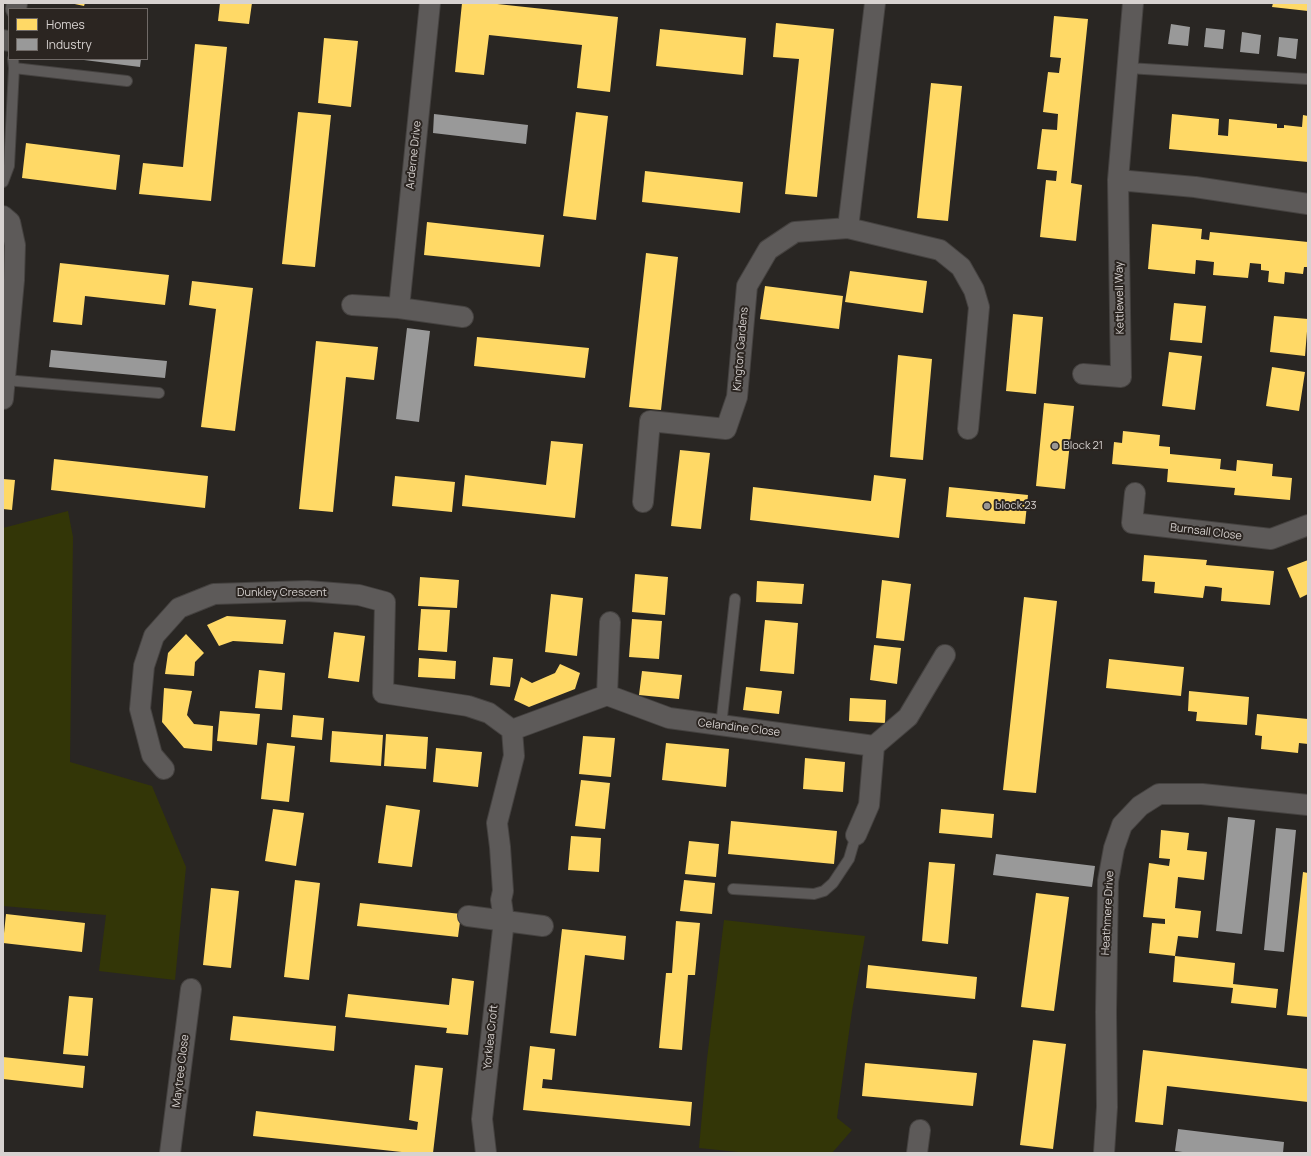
<!DOCTYPE html>
<html>
<head>
<meta charset="utf-8">
<style>
  body { margin:0 }
  #map { position:relative; width:1311px; height:1156px; overflow:hidden; background:#292623; font-family:Manrope,sans-serif }
  canvas { display:block }
  .frame { position:absolute; inset:0; border:4px solid #d7d2d0; pointer-events:none }
  .legend { position:absolute; left:8px; top:8px; width:140px; height:52px; box-sizing:border-box; background:#2b2521; border:1px solid #706a67; margin:0; padding:5px 7px; list-style:none; font-size:12px; color:#d7d2d0 }
  .legend li { display:flex; align-items:center; gap:8px; height:20px }
  .legend b { width:20px; border:1px solid #706a67 }
</style>
</head>
<body>
<div id="map">
<canvas width="1311" height="1156"></canvas>
<div class="frame"></div>
<ul class="legend">
<li><b style="height:11px;background:#ffd966"></b>Homes</li>
<li><b style="height:11px;background:#999"></b>Industry</li>
</ul>
</div>
<script>
const context = document.querySelector('canvas').getContext('2d');
context.lineJoin = 'round';
function fill(path, color) {
  context.fillStyle = color;
  context.fill(path, 'evenodd');
}
function toPath(rows) {
  const path = new Path2D();
  for (const r of rows) {
    path.moveTo(r[0], r[1]);
    for (let i = 2; i < r.length; i += 2) path.lineTo(r[i], r[i + 1]);
  }
  return path;
}
function stroke(path, color, width, dash) {
  context.strokeStyle = color;
  context.lineWidth = width;
  context.lineCap = dash ? 'butt' : 'round';
  context.setLineDash(dash || []);
  context.stroke(path);
}
function label(font, color, halo, rows, align = 'center') {
  context.font = font + ' Manrope,sans-serif';
  context.lineWidth = 4;
  context.setLineDash([]);
  context.textBaseline = 'middle';
  context.strokeStyle = halo;
  context.fillStyle = color;
  for (const [text, x, y, turn = 0] of rows) {
    context.save();
    context.translate(x, y);
    context.rotate((+turn || 0) * Math.PI / 180);
    context.textAlign = isNaN(turn) ? turn : align;
    if (halo) context.strokeText(text, 0, 0);
    context.fillText(text, 0, 0);
    context.restore();
  }
}
const green = toPath([
  [68,511,73,537,70,762,152,786,186,867,175,980,99,971,106,915,3,906,3,528],
  [724,920,865,936,852,1011,837,1118,852,1130,832,1153,748,1153,699,1148,707,1059]
]);
const homes = toPath([
  [70,3,85,3,84,6],
  [220,3,252,3,249,24,218,21],
  [462,3,488,3,618,17,610,92,577,88,582,45,489,35,484,75,455,72],
  [1273,3,1308,3,1308,11,1272,7],
  [1054,16,1088,19,1071,183,1082,185,1076,241,1040,237,1046,180,1056,181,1057,171,1037,169,1042,129,1057,130,1058,114,1043,112,1048,72,1059,73,1061,58,1050,57],
  [776,23,834,29,817,197,785,194,799,59,773,57],
  [660,29,746,38,743,75,656,66],
  [324,38,358,41,351,107,318,103],
  [195,44,227,47,211,201,139,194,143,163,183,167],
  [931,83,962,86,948,221,917,218],
  [298,112,331,115,315,267,282,264],
  [576,112,608,116,596,220,563,216],
  [1172,114,1219,119,1218,135,1228,136,1229,119,1277,124,1277,128,1284,128,1284,125,1302,127,1303,115,1308,116,1308,162,1169,149],
  [26,143,120,155,116,190,22,178],
  [645,171,743,182,740,213,642,202],
  [427,222,544,235,540,267,424,255],
  [1152,224,1202,229,1201,239,1209,240,1210,232,1308,242,1308,267,1304,267,1303,274,1285,272,1284,284,1268,282,1269,271,1261,270,1261,264,1250,263,1248,278,1213,275,1214,262,1196,260,1195,274,1148,269],
  [646,253,678,257,661,410,629,407],
  [60,263,169,275,165,305,85,296,82,325,53,322],
  [850,271,927,281,923,313,845,302],
  [192,281,253,288,235,431,201,427,216,309,189,305],
  [765,286,843,296,839,329,760,319],
  [1174,303,1206,306,1202,343,1170,340],
  [1013,314,1043,317,1036,394,1006,391],
  [1274,316,1308,319,1305,356,1270,352],
  [477,337,589,348,585,378,474,366],
  [316,341,378,347,374,380,346,377,333,512,299,509],
  [1169,352,1202,356,1195,410,1162,406],
  [898,355,932,359,923,460,890,457],
  [1272,367,1305,372,1299,411,1266,406],
  [1044,403,1074,406,1065,489,1036,486],
  [1123,431,1160,435,1159,446,1170,447,1170,454,1221,459,1220,469,1236,471,1237,460,1273,464,1272,476,1292,478,1290,500,1234,495,1235,488,1167,482,1168,469,1112,464,1114,442,1122,443],
  [551,441,583,444,575,518,462,506,465,475,546,485],
  [680,450,710,453,701,529,671,526],
  [54,459,208,476,205,508,51,490],
  [874,475,906,479,899,538,750,520,753,487,871,501],
  [395,476,455,482,452,512,392,506],
  [3,479,15,480,12,510,3,509],
  [949,487,1028,495,1025,524,946,517],
  [1144,555,1207,560,1206,565,1274,571,1270,605,1221,601,1222,588,1216,587,1205,586,1203,598,1154,593,1155,582,1142,581],
  [1308,560,1308,594,1300,598,1287,568],
  [635,574,668,577,665,615,632,612],
  [420,577,459,580,457,608,418,606],
  [882,580,911,584,904,641,876,638],
  [757,581,804,584,802,604,756,602],
  [551,594,583,598,577,656,545,652],
  [1024,597,1057,601,1036,793,1003,790],
  [421,609,450,610,447,652,418,650],
  [227,616,286,620,283,644,233,641,219,646,207,625],
  [632,619,662,621,659,659,629,657],
  [765,620,798,623,794,674,760,671],
  [334,632,365,636,359,682,328,678],
  [186,634,204,653,195,662,194,676,165,674,168,653],
  [874,645,901,648,897,684,870,680],
  [493,657,513,659,510,687,490,685],
  [419,658,456,661,455,679,418,677],
  [1109,659,1184,667,1181,696,1106,688],
  [560,664,580,673,575,689,529,707,514,700,521,677,532,683,555,673],
  [259,670,285,673,282,710,255,708],
  [642,671,682,675,679,699,639,695],
  [746,687,782,691,779,714,743,710],
  [164,688,192,691,187,715,194,724,213,726,212,751,184,748,162,722],
  [1189,691,1249,697,1247,725,1196,721,1197,712,1188,711],
  [850,698,886,700,885,723,849,721],
  [220,711,260,714,257,745,217,741],
  [1257,714,1308,719,1308,744,1299,743,1298,753,1261,749,1262,736,1255,735],
  [293,715,324,718,322,740,291,737],
  [332,731,383,735,381,766,330,762],
  [386,734,428,737,426,769,384,766],
  [583,736,615,738,611,777,579,774],
  [267,743,295,746,289,802,261,799],
  [666,743,729,749,726,787,662,780],
  [436,748,482,752,478,787,433,782],
  [805,758,845,762,843,792,803,789],
  [581,780,610,783,605,829,575,826],
  [386,805,420,810,412,867,378,863],
  [273,809,304,813,296,866,265,861],
  [941,809,994,814,992,838,939,833],
  [731,821,837,831,834,864,728,854],
  [1161,830,1189,833,1187,850,1207,852,1204,880,1178,877,1175,908,1201,911,1198,938,1178,936,1175,956,1149,953,1152,923,1165,924,1165,919,1143,917,1149,863,1169,866,1170,859,1159,858],
  [571,836,601,838,599,872,568,870],
  [689,841,719,844,716,877,685,874],
  [929,862,955,864,948,944,922,941],
  [1303,872,1308,873,1308,1017,1287,1015],
  [295,880,320,883,309,980,284,977],
  [684,880,715,883,712,914,680,911],
  [211,888,239,891,231,968,203,965],
  [1036,893,1069,897,1054,1011,1021,1007],
  [360,903,461,914,458,937,357,926],
  [6,914,85,923,82,952,3,943],
  [676,921,700,923,695,975,688,975,682,1050,659,1048,666,973,672,973],
  [562,929,626,936,624,960,585,955,576,1036,550,1033],
  [1175,956,1235,963,1233,984,1278,989,1276,1008,1231,1003,1233,988,1173,982],
  [868,965,977,977,975,999,866,988],
  [452,978,474,981,468,1035,446,1033,447,1028,345,1017,348,994,449,1005],
  [69,996,93,998,88,1056,63,1054],
  [233,1016,336,1026,334,1051,230,1040],
  [1033,1040,1066,1044,1053,1149,1020,1145],
  [530,1046,555,1049,552,1080,543,1079,542,1088,692,1102,690,1126,523,1110],
  [1143,1050,1308,1069,1308,1102,1167,1086,1163,1125,1135,1122],
  [3,1057,85,1066,83,1088,3,1079],
  [865,1063,977,1073,973,1106,862,1096],
  [415,1065,443,1068,433,1153,411,1153,253,1136,256,1111,417,1130,418,1122,409,1120]
]);
const industry = toPath([
  [1171,24,1190,27,1188,46,1168,44],
  [1206,28,1225,30,1223,49,1204,47],
  [1242,32,1261,35,1259,54,1240,52],
  [1279,37,1298,39,1296,59,1277,56],
  [76,59,141,59,140,67],
  [434,114,528,125,526,144,433,133],
  [407,328,430,331,419,422,396,419],
  [51,350,167,361,165,378,49,367],
  [1228,817,1255,820,1242,934,1216,931],
  [1276,828,1296,830,1284,952,1264,950],
  [996,854,1095,866,1092,887,993,875],
  [1178,1129,1284,1142,1283,1153,1190,1153,1175,1151]
]);
const service = toPath([
  [14,68,127,81],
  [1128,68,1308,79],
  [3,182,9,166,14,68,13,59],
  [5,380,159,393],
  [721,726,735,599],
  [733,889,814,894,824,891,833,883,849,859,856,835]
]);
const minor = toPath([
  [875,3,848,228,940,250,961,267,974,290,979,307,968,429],
  [16,9,17,3],
  [3,40,9,41],
  [1118,180,1195,187,1308,204],
  [3,216,10,222,15,245,14,280,3,399],
  [352,305,399,308,463,317],
  [399,308,430,3],
  [1083,374,1121,377,1118,180,1133,3],
  [1135,493,1132,523,1271,539,1308,525],
  [643,502,650,421,726,429,737,397,747,286,768,250,795,232,848,228],
  [607,695,610,622],
  [512,730,607,695,669,718,874,746,869,805,856,835],
  [874,746,908,717,945,655],
  [164,769,152,755,140,709,144,666,154,636,179,608,214,594,307,591,359,595,385,602,383,693,468,706,489,713,512,730,514,756,497,823,500,847,503,891,501,900,504,920,482,1119,486,1153],
  [468,916,543,926],
  [170,1153,191,989],
  [917,1153,920,1130],
  [1104,1153,1107,1107,1106,1012,1108,881,1114,848,1122,825,1140,806,1159,794,1202,794,1308,805]
]);
const markers = [
  [1055,446,4,"#9a9693"],
  [987,506,4,"#9a9693"]
];
const streetNames = [
  ["Arderne Drive",414,155,-84],
  ["Kettlewell Way",1120,298,-91],
  ["Kington Gardens",741,349,-85],
  ["Burnsall Close",1206,532,7],
  ["Dunkley Crescent",282,593],
  ["Celandine Close",739,728,7],
  ["Heathmere Drive",1108,913,-87],
  ["Yorklea Croft",491,1037,-84],
  ["Maytree Close",181,1071,-83]
];
const poiNames = [
  ["Block 21",1063,446],
  ["block 23",995,506]
];
fill(green, '#333607');
fill(homes, '#ffd966');
fill(industry, '#999');
stroke(service, '#454240', 12);
stroke(minor, '#454240', 22);
stroke(service, '#5d5a59', 10);
stroke(minor, '#5d5a59', 20);
for (const [x, y, r, color] of markers) {
  const dot = new Path2D();
  dot.arc(x, y, r, 0, 2 * Math.PI);
  context.fillStyle = color;
  context.fill(dot);
  stroke(dot, '#2b2521', 1.5);
}
label('11px', '#d7d2d0', '#2b2521', streetNames);
label('11px', '#d7d2d0', '#2b2521', poiNames, 'left');
</script>
</body>
</html>
